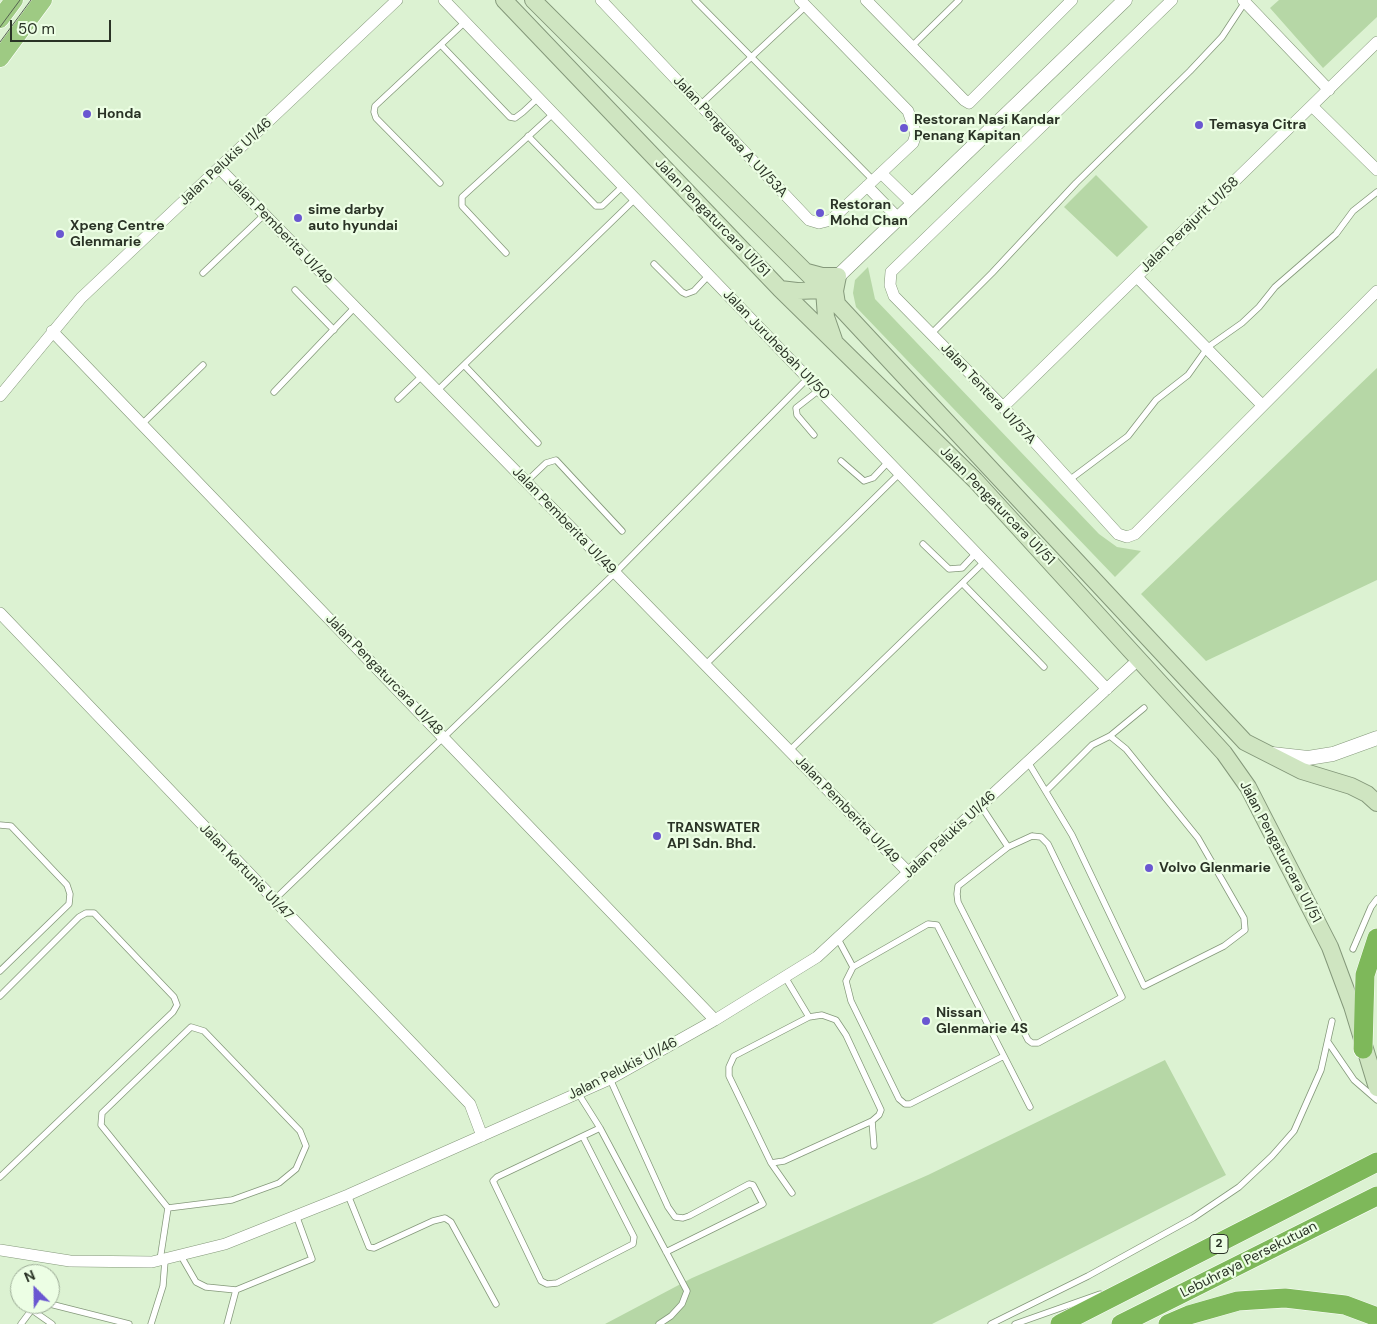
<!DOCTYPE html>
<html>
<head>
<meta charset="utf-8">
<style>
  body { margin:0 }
  #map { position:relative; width:1377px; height:1324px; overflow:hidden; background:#dcf2d2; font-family:"DM Sans",sans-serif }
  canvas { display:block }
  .north { position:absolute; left:10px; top:1264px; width:50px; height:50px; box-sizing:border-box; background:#ecfee4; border:1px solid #9ead98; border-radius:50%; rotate:337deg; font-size:14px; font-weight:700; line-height:20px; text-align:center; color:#2a3326 }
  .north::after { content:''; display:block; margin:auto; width:18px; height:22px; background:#6a57d1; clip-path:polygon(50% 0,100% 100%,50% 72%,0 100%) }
  .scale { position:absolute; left:10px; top:20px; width:101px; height:22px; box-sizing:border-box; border:2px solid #2a3326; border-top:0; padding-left:6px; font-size:15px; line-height:18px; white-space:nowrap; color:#2a3326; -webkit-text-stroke:4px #ecfee4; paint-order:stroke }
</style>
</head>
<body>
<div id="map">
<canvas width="1377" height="1324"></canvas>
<div class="north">N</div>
<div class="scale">50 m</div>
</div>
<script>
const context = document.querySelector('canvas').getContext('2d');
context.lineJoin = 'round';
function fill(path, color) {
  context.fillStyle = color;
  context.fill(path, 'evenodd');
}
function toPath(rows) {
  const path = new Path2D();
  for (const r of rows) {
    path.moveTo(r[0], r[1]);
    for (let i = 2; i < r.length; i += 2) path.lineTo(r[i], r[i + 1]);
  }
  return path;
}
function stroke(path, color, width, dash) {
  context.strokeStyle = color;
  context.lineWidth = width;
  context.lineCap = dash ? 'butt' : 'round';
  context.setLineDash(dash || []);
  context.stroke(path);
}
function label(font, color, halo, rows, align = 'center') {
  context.font = font + ' "DM Sans",sans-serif';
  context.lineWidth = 4.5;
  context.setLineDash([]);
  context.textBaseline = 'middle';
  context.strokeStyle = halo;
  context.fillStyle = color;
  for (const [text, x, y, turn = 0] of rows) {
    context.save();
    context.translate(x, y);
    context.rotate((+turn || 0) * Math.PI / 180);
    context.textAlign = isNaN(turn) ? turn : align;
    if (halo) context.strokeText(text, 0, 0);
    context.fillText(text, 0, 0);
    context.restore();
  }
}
const green = toPath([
  [1279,0,1377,0,1377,17,1323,68,1270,8],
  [1096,175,1148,227,1117,257,1064,207],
  [868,267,875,299,1099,534,1117,547,1141,551,1115,577,856,307,853,293,855,280],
  [1377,368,1377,580,1206,661,1141,594],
  [1165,1060,1226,1175,932,1324,605,1324,692,1278,928,1175]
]);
const service = toPath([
  [695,0,873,180],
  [441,45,510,117,515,118,523,112,538,98],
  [912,46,959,0],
  [700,105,806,6],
  [528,136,596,206,602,206,623,186],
  [440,183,376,118,374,112,375,106,465,22],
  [506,253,462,206,462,197,554,113],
  [654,264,682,292,686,294,694,291,709,275],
  [203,273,264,215],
  [295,290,334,330],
  [931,334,992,273,1076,183,1190,71,1222,37,1245,2],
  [464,365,538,443],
  [437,391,635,199],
  [274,392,355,307],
  [398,399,422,376],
  [142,424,203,365],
  [814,435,797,415,796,408,819,390],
  [841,461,864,481,873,478,888,462],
  [1068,481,1128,436,1156,400,1188,375,1208,347,1242,323,1259,307,1275,287,1336,234,1353,211,1377,192],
  [526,482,546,463,556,460,622,531],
  [923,544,949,569,962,568,976,553],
  [963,584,1044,667],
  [705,665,899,474],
  [789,751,984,562],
  [1028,762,1072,835,1144,986,1224,946,1245,930,1244,918,1198,838,1126,749,1110,736],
  [1046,791,1092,745,1110,736,1144,708],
  [981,806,1008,847],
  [0,825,11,826,67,885,70,894,69,904,0,971],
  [1032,836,1041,837,1048,844,1122,997,1038,1043,1032,1043,1028,1040,958,902,957,894,958,886,1008,847,1032,836],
  [273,901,615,573,808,378],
  [838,939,853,967,928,924,937,925,1030,1107],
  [1353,949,1371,907,1377,899],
  [853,967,846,981,851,1001,899,1099,905,1104,910,1104,1004,1056],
  [785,977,809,1017,822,1015,836,1020,846,1035,881,1110,879,1115,872,1121,784,1161,771,1163,729,1076,729,1067,734,1056,809,1017],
  [0,996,79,917,86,913,94,913,174,997,177,1005,173,1012,0,1177],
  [1328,1042,1354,1080,1377,1100],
  [610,1079,668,1207,675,1217,683,1218,689,1216,749,1184,753,1185,763,1204,666,1252],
  [578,1093,600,1128,687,1291,682,1304,671,1316,659,1324],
  [872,1121,874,1146],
  [583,1137,634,1237,633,1244,557,1283,547,1284,541,1281,493,1181,497,1177,600,1128],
  [771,1163,792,1193],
  [348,1195,369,1247,374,1248,433,1221,445,1218,451,1222,496,1304],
  [181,1256,196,1282,206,1287,236,1290],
  [160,1260,168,1208,232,1200,279,1183,296,1169,306,1146,300,1131,204,1031,191,1027,102,1113,101,1125,168,1208],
  [50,1304,129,1324],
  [32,1310,52,1324],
  [21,1324,36,1304],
  [151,1324,163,1286,165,1261],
  [227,1324,236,1290,312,1259,296,1215],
  [991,1324,1088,1276,1193,1218,1239,1187,1272,1156,1294,1131,1321,1070,1332,1021],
  [1015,1324,1100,1294]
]);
const minor = toPath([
  [444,0,1107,689],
  [601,0,809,220,819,223,831,220,913,143,916,134,908,111,800,0],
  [866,0,964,100,969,103,1072,0],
  [1172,0,891,272,890,285,894,296,1003,407,1118,534,1127,537,1135,534,1377,291],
  [1243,0,1329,90],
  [1312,106,1377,170],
  [219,168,909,873],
  [881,173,913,204],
  [867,186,898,218],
  [1137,277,1262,405],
  [52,331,715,1020],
  [0,396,81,298,397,0],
  [1003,407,1377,42],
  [0,613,470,1104,482,1136],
  [0,1250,70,1261,152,1262,225,1244,348,1195,610,1079,715,1020,817,957,1139,659]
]);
const tertiary = toPath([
  [830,284,1125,0],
  [1272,754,1308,758,1333,754,1377,738]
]);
const secondary = toPath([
  [504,0,780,289,975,480,1224,753,1248,787,1330,947,1352,1006,1377,1088],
  [533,0,824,290,1245,742,1302,771,1351,786,1367,794,1377,803],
  [807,272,822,276,838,276,835,291,837,304],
  [780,289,797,291,824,290],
  [824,290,826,317,834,340]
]);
const primary = toPath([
  [0,19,14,0],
  [0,58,43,0]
]);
const trunk = toPath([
  [1363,1049,1365,975,1377,938],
  [1060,1324,1377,1162],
  [1121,1324,1377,1196],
  [1168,1324,1189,1315,1238,1301,1285,1298,1345,1305,1377,1317]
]);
const tram = toPath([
  [0,27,20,0],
  [0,42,31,0]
]);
const markers = [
  [87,114,5,"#6a57d1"],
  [1199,125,5,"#6a57d1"],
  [904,128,5,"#6a57d1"],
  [820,213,5,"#6a57d1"],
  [298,218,5,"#6a57d1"],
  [60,234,5,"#6a57d1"],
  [657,836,5,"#6a57d1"],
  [1149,868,5,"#6a57d1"],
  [926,1021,5,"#6a57d1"]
];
const shields = [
  [1219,1244,18]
];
const shieldNames = [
  ["2",1219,1244]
];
const poiNames = [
  ["Honda",97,114],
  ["Restoran Nasi Kandar",914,120],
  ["Penang Kapitan",914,136],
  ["Temasya Citra",1209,125],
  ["Restoran",830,205],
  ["Mohd Chan",830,221],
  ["sime darby",308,210],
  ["auto hyundai",308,226],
  ["Xpeng Centre",70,226],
  ["Glenmarie",70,242],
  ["TRANSWATER",667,828],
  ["API Sdn. Bhd.",667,844],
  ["Volvo Glenmarie",1159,868],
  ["Nissan",936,1013],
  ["Glenmarie 4S",936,1029]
];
const streetNames = [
  ["Jalan Penguasa A U1/53A",730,137,47],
  ["Jalan Pelukis U1/46",226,162,-43],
  ["Jalan Pengaturcara U1/51",712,218,46],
  ["Jalan Perajurit U1/58",1190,225,-44],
  ["Jalan Pemberita U1/49",280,231,46],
  ["Jalan Juruhebah U1/50",776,345,46],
  ["Jalan Tentera U1/57A",988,394,47],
  ["Jalan Pengaturcara U1/51",997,506,46],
  ["Jalan Pemberita U1/49",564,521,46],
  ["Jalan Pengaturcara U1/48",384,675,46],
  ["Jalan Pemberita U1/49",847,810,46],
  ["Jalan Pelukis U1/46",950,835,-43],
  ["Jalan Pengaturcara U1/51",1280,852,62],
  ["Jalan Kartunis U1/47",246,872,46],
  ["Jalan Pelukis U1/46",623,1069,-27],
  ["Lebuhraya Persekutuan",1249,1260,-27]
];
fill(green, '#b6d7a6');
stroke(service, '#84987a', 7);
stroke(minor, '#84987a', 12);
stroke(tertiary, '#84987a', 15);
stroke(secondary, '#84987a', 18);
stroke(primary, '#fff', 19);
stroke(trunk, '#fff', 20);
stroke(service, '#fff', 5.5);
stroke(minor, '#fff', 11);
stroke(tertiary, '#fff', 14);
stroke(secondary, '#cfe5c1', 16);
stroke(primary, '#9eca83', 18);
stroke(trunk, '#7eb85a', 19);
stroke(tram, '#556250', 1);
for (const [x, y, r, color] of markers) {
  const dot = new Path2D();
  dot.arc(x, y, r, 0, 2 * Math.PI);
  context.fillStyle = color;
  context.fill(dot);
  stroke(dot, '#ecfee4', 2);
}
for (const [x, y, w] of shields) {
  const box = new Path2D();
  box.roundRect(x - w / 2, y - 9.5, w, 19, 4);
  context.fillStyle = '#ecfee4';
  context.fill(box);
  stroke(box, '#2a3326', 1);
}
label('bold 12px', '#2a3326', null, shieldNames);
label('bold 14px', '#2a3326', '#ecfee4', poiNames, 'left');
label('14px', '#2a3326', '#ecfee4', streetNames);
</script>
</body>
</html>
